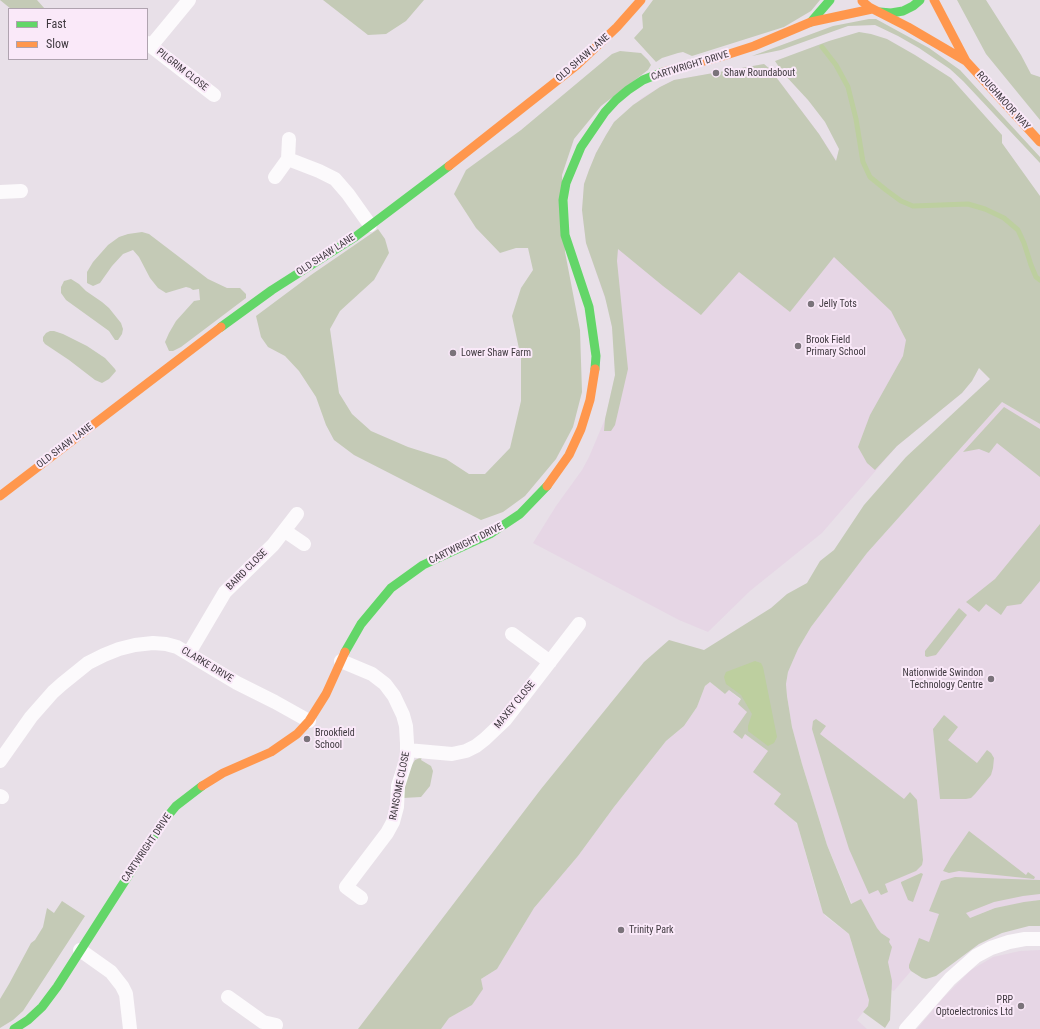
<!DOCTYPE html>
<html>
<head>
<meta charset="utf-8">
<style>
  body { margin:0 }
  #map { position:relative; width:1040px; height:1029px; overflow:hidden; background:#e8e0e8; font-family:"Roboto Condensed",sans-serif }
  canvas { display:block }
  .legend { position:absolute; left:8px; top:8px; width:140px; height:52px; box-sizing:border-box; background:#fae9f9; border:1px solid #afa3af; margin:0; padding:5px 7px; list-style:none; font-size:12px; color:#3f393f }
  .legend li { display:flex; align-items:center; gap:8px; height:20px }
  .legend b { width:20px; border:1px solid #afa3af }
</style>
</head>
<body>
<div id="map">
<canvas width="1040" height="1029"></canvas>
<ul class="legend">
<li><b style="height:5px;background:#63d668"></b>Fast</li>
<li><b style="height:5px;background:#ff974d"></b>Slow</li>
</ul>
</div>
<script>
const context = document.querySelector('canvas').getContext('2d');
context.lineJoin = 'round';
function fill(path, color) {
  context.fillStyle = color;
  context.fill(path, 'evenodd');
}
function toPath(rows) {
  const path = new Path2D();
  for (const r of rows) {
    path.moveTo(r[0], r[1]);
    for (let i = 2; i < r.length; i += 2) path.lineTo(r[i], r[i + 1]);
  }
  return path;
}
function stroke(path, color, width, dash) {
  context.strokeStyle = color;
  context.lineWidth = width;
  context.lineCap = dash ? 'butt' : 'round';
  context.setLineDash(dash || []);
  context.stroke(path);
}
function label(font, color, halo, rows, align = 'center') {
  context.font = font + ' "Roboto Condensed",sans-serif';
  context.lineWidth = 4;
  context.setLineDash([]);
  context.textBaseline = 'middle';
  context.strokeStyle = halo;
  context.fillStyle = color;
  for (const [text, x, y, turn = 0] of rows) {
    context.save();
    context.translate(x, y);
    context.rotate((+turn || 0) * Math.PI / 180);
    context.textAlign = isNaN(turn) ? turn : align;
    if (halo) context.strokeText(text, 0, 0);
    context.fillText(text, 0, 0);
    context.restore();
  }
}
const built = toPath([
  [764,64,770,69,819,134,976,374,962,393,897,446,822,533,750,591,708,632,679,620,533,543,556,506,582,470,589,457,605,419,615,376,614,344,610,313,586,243,583,220,582,210,584,184,596,153,614,122,642,98,660,87,674,80],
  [1002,402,1040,424,1040,900,995,908,966,920,916,965,894,991,888,989,827,845,802,764,792,727,787,696,786,684,788,672,798,649,811,627,867,553],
  [710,682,725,694,729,690,741,700,747,712,745,734,768,751,782,794,794,820,798,826,817,895,825,916,849,934,869,1000,868,1006,857,1020,867,1029,441,1029,449,1018,472,1005,481,979,497,969,534,908,578,856,614,807,666,741,684,726,697,707,705,686],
  [1040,950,1040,1029,917,1029,943,998,971,970,993,957,1020,951]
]);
const green = toPath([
  [0,0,37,0,45,9,11,9],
  [323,0,424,0,406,21,386,34,368,35],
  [653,0,820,0,811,11,784,27,692,56,683,52,678,53,662,58,656,62,634,38,643,28,642,15],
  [957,0,986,0,1021,55,1031,74,1040,77,1040,120,986,54],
  [869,19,876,19,929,48,960,70,1040,157,1040,163,963,81,950,69,919,48,898,36,875,25,848,26,781,50,752,56,833,26],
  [859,32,871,34,887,39,915,55,951,78,1002,135,1002,143,1040,196,1040,424,1002,402,867,553,811,627,798,649,788,672,786,684,787,696,792,727,802,764,827,845,851,904,861,899,877,928,881,933,890,939,889,942,892,947,888,962,892,981,890,1020,885,1028,863,1012,868,1006,869,1000,849,934,823,913,797,823,774,804,781,794,753,772,768,751,745,734,742,739,733,732,747,712,738,704,741,699,729,690,725,694,710,682,705,686,697,707,684,726,666,741,614,807,578,856,534,908,497,969,481,979,483,989,472,1005,449,1018,441,1029,358,1029,541,789,644,662,669,640,704,650,771,608,787,594,807,583,820,561,834,550,864,505,906,457,990,379,979,368,972,381,962,393,897,446,875,470,867,463,858,447,870,415,903,356,906,340,891,311,834,257,790,312,739,272,701,315,663,286,618,249,617,261,628,369,615,425,611,431,604,431,605,419,615,375,612,327,605,297,586,243,582,210,584,184,589,170,596,153,606,135,614,122,633,105,660,87,674,80,764,64,770,69,819,134,836,161,839,149,825,122,808,100,783,73,775,61,829,41],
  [620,51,641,53,648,60,651,65,648,70,601,106,574,139,562,175,565,252,580,330,582,392,573,427,556,459,525,496,503,512,481,520,354,455,334,440,326,425,316,397,299,371,285,356,268,347,261,337,256,316,311,275,378,229,385,239,389,253,374,280,340,311,330,329,339,393,352,414,371,431,408,447,446,459,469,474,485,474,510,448,521,401,521,358,512,316,521,288,533,270,528,248,516,248,500,253,476,228,454,194,466,170,521,130,612,54],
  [142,232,149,234,208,279,227,288,240,288,246,294,246,298,181,347,173,351,169,351,165,342,169,333,176,321,194,301,200,300,199,289,193,290,190,288,186,287,166,293,158,288,150,278,139,257,133,250,123,254,112,266,100,283,93,286,87,283,87,272,93,262,108,245,119,237,128,234],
  [71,279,79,284,86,291,102,302,109,308,121,323,123,329,122,334,118,340,115,340,109,331,66,300,61,293,61,287,64,281],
  [50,331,54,331,63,334,87,346,105,358,115,369,116,371,109,379,102,383,95,380,69,360,45,344,43,341,43,337,46,333],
  [1004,407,1040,429,1040,477,997,443,989,453,979,449,963,452],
  [1040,524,1040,581,1021,604,1007,606,1001,615,986,604,979,612,966,602,995,579],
  [959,608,967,615,936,655,927,657,925,656,925,651],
  [944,715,958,727,948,740,977,763,987,750,991,753,994,758,993,768,991,775,975,794,971,798,966,799,940,799,933,729],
  [816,719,826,726,820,734,904,799,910,792,917,800,923,860,922,865,916,871,885,884,888,892,881,895,878,890,869,894,849,849,827,779,812,729,813,721],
  [422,757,421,760,431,766,433,771,430,786,421,797,403,798,404,786,410,768,415,760],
  [969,831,1026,875,1028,872,1035,877,1034,879,959,871,949,873,943,871,951,857],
  [921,873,923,874,913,902,908,900,901,883,901,882],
  [955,877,1040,880,1040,894,1023,896,994,902,966,913,970,918,995,908,1024,902,1040,900,1040,926,1029,926,1002,933,979,944,936,976,926,979,922,978,911,971,909,968,909,965,919,938,929,942,939,914,929,911,941,881],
  [62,901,85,916,23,1011,13,1020,0,1028,0,999,9,984,31,943,35,940,43,927,47,908,54,913]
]);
const water = toPath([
  [755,661,761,663,763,667,777,737,774,743,768,746,748,731,748,726,752,714,741,695,726,684,724,677,726,672]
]);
const stream = toPath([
  [822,47,836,65,848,87,856,119,863,162,870,177,886,190,901,201,913,206,968,204,985,209,1004,218,1018,230,1024,243,1031,265,1036,277,1040,280]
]);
const street = toPath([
  [147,43,214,95],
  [151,46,189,0],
  [288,159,319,171,335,179,348,194,370,225],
  [275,177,288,159,289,139],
  [0,192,21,191],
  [285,531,304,544],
  [512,634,550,662],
  [189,653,225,592,273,545,297,514],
  [341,661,372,674,385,684,394,696,403,715,406,726,407,743,407,758,398,786,397,807,393,822,387,833,346,887,361,898],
  [407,750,452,754,466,751,476,746,485,739,505,720,579,624],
  [0,761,31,717,53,692,62,684,88,663,104,655,119,649,135,645,153,643,166,644,177,647,237,683,275,702,309,721],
  [0,796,2,797],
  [80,950,111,972,122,986,126,994,130,1029],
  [228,997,263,1022,276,1025],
  [906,1029,950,979,976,956,991,948,1009,942,1025,939,1040,939]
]);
const fast = toPath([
  [880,12,891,13,903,11,913,6,920,0],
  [811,22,830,0],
  [221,327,272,290,355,237,449,166],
  [595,369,596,356,589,307,565,235,563,200,566,183,581,147,605,112,616,100,628,90,643,80,663,72],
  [345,652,361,624,391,588,423,565,490,534,520,514,547,486],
  [14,1029,28,1020,42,1007,57,987,162,823,176,806,202,786]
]);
const slow = toPath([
  [934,0,966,61,1040,142],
  [862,1,869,7,908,27,966,61],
  [663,72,723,56,754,46,811,22,872,9],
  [449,166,577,65,617,27,641,0],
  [547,486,569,455,581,429,590,400,595,369],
  [0,496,221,327],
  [202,786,223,773,271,752,297,734,309,721,326,694,345,652]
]);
const markers = [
  [716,73,4,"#7a737a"],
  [811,304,4,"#7a737a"],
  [798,346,4,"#7a737a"],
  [453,353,4,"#7a737a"],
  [991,679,4,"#7a737a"],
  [307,739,4,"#7a737a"],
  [621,930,4,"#7a737a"],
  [1021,1006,4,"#7a737a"]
];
const streetNames = [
  ["OLD SHAW LANE",583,58,-41],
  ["CARTWRIGHT DRIVE",690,66,-17],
  ["PILGRIM CLOSE",182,70,38],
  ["ROUGHMOOR WAY",1003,101,48],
  ["OLD SHAW LANE",326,255,-33],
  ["OLD SHAW LANE",65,446,-37],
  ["CARTWRIGHT DRIVE",466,544,-26],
  ["BAIRD CLOSE",247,570,-45],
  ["CLARKE DRIVE",207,665,31],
  ["MAXEY CLOSE",515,705,-51],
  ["RANSOME CLOSE",400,786,-79],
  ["CARTWRIGHT DRIVE",147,848,-56]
];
const poiNames = [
  ["Shaw Roundabout",724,73],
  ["Jelly Tots",819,304],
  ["Brook Field",806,340],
  ["Primary School",806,352],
  ["Lower Shaw Farm",461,353],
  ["Nationwide Swindon",983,673,"right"],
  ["Technology Centre",983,685,"right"],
  ["Brookfield",315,733],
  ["School",315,745],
  ["Trinity Park",629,930],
  ["PRP",1013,1000,"right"],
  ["Optoelectronics Ltd",1013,1012,"right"]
];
fill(built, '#e6d6e5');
fill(green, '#c4cab6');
fill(water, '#bdcf9f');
stroke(stream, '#bdcf9f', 5);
stroke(street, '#fcfafc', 14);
stroke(fast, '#63d668', 9);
stroke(slow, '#ff974d', 9);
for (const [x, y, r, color] of markers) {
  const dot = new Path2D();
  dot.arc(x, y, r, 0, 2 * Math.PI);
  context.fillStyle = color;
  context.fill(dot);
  stroke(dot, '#fae9f9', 1.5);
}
label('10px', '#3f393f', '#fae9f9', streetNames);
label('10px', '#3f393f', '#fae9f9', poiNames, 'left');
</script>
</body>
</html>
